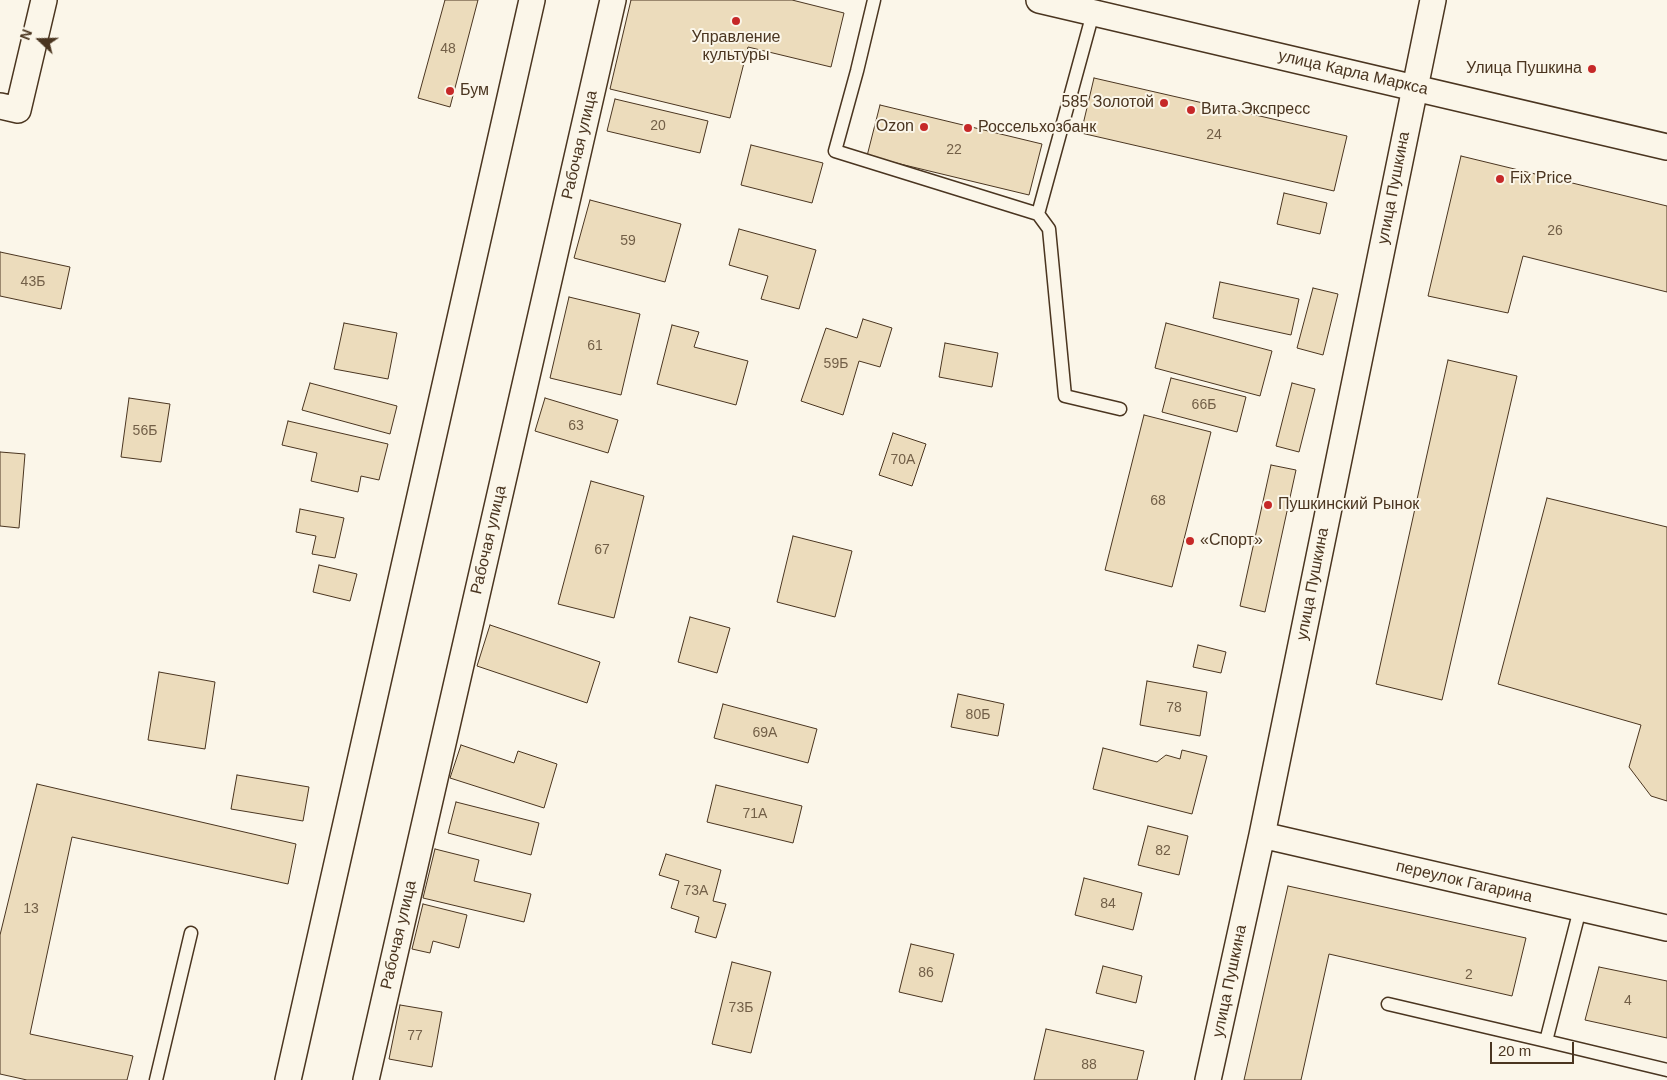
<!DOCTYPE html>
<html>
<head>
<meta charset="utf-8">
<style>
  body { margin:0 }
  #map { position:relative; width:1667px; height:1080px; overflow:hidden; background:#fbf6e9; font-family:Arial,sans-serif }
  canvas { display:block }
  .north { position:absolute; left:15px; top:15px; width:50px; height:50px; -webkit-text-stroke:4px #fbf6e9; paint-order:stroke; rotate:291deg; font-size:14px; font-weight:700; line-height:20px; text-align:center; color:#4a3520 }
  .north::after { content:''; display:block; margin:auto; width:18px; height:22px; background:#4a3520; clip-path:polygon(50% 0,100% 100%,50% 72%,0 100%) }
  .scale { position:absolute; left:1490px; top:1042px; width:84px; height:22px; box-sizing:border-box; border:2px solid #4a3520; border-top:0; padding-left:6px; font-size:15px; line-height:18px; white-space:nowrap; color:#4a3520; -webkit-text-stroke:4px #fbf6e9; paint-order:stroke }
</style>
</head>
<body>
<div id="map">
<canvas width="1667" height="1080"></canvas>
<div class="north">N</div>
<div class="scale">20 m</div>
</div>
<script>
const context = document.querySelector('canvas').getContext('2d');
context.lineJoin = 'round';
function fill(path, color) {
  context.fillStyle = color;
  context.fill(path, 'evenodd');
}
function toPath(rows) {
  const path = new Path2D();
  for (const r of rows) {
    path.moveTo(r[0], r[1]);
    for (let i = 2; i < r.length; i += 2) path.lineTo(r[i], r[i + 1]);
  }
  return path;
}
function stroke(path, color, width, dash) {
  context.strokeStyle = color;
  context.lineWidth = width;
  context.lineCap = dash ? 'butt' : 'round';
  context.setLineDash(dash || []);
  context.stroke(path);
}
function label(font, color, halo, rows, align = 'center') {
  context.font = font + ' Arial,sans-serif';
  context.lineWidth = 4;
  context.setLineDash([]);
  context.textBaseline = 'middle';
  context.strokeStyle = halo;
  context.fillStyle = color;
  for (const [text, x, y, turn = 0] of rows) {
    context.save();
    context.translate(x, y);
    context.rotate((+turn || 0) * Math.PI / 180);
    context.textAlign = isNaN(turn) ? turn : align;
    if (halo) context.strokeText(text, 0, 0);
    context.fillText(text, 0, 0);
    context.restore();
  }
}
const building = toPath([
  [445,0,478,0,450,107,418,98,445,0],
  [631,0,792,0,844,13,831,67,748,47,730,118,610,89,631,0],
  [1094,78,1347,136,1334,191,1081,133,1094,78],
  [615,99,708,121,700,153,607,131,615,99],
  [880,105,1042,144,1029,195,867,156,880,105],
  [751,145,823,163,812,203,741,185,751,145],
  [1461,156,1667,206,1667,292,1523,256,1508,313,1428,296,1461,156],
  [1284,193,1327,203,1320,234,1277,224,1284,193],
  [590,200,681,224,665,282,574,258,590,200],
  [739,229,816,250,799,309,761,299,768,276,729,265,739,229],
  [0,252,70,267,61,309,0,296,0,252],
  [1220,282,1299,299,1291,335,1213,318,1220,282],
  [1313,288,1338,294,1323,355,1297,348,1313,288],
  [569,297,640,314,621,395,550,378,569,297],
  [863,319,892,328,880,367,859,361,843,415,801,401,826,328,857,338,863,319],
  [344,323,397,333,388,379,334,369,344,323],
  [1166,323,1272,351,1260,396,1155,368,1166,323],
  [672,325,699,332,694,347,748,361,736,405,657,384,672,325],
  [945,343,998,353,992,387,939,377,945,343],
  [1448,360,1517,376,1442,700,1376,684,1448,360],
  [1171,378,1246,397,1237,432,1162,412,1171,378],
  [310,383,397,406,390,434,302,410,310,383],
  [1292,383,1315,389,1299,452,1276,446,1292,383],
  [129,398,170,404,161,462,121,457,129,398],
  [545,398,618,420,608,453,535,431,545,398],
  [1144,415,1211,432,1172,587,1105,570,1144,415],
  [288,421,388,444,379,480,361,476,358,492,311,481,317,453,282,445,288,421],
  [893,433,926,444,912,486,879,475,893,433],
  [0,452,25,454,19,528,0,526,0,452],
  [1271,465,1296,470,1265,612,1240,606,1271,465],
  [591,481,644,496,614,618,558,604,591,481],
  [1547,498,1667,527,1667,801,1651,796,1629,767,1641,725,1498,684,1547,498],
  [300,509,344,518,335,558,312,554,316,536,296,532,300,509],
  [793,536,852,551,835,617,777,602,793,536],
  [319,565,357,574,350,601,313,592,319,565],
  [690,617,730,628,717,673,678,662,690,617],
  [490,625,600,662,587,703,477,666,490,625],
  [1198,645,1226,652,1221,673,1193,667,1198,645],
  [159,672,215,682,205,749,148,740,159,672],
  [1147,681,1207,692,1200,736,1140,725,1147,681],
  [958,694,1004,704,998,736,951,727,958,694],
  [723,704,817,729,808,763,714,738,723,704],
  [461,745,514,763,518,751,557,764,544,808,450,778,461,745],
  [1103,748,1157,762,1166,755,1180,759,1182,750,1207,756,1192,814,1093,789,1103,748],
  [237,775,309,787,303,821,231,809,237,775],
  [37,784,296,844,288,884,72,837,30,1034,133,1056,127,1080,27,1080,0,1074,0,935,37,784],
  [716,785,802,806,793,843,707,822,716,785],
  [456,802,539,823,531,855,448,833,456,802],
  [1148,826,1188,836,1179,875,1138,865,1148,826],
  [435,849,479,860,474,881,531,894,524,922,423,898,435,849],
  [666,854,721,870,713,901,726,904,716,938,695,932,699,917,671,908,679,881,659,875,666,854],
  [1084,878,1142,893,1133,930,1075,915,1084,878],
  [1288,886,1526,938,1512,996,1329,954,1301,1080,1244,1080,1288,886],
  [423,904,467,915,459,948,433,941,430,953,412,949,423,904],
  [911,944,954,954,942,1002,899,992,911,944],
  [732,962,771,972,751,1053,712,1044,732,962],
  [1103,966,1142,976,1136,1003,1096,993,1103,966],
  [1599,967,1667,981,1667,1038,1585,1020,1599,967],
  [400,1005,442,1012,432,1067,389,1059,400,1005],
  [1046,1029,1144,1051,1137,1080,1034,1080,1046,1029]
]);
const lane = toPath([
  [874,0,857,71,835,151,1038,214,1093,13],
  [1038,214,1049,229,1065,396,1120,409],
  [1580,909,1546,1041,1667,1070],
  [1388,1004,1546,1041],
  [156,1080,191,933]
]);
const street = toPath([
  [1039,0,1667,147],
  [0,106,18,110,44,0],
  [1262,835,1667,928],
  [288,1080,532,0],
  [366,1080,613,0],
  [1208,1080,1262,835,1433,0]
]);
const markers = [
  [736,21,5,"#c62828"],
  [1592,69,5,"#c62828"],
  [450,91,5,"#c62828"],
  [1164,103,5,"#c62828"],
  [1191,110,5,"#c62828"],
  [924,127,5,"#c62828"],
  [968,128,5,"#c62828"],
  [1500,179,5,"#c62828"],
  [1268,505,5,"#c62828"],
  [1190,541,5,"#c62828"]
];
const numberNames = [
  ["48",448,49],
  ["20",658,126],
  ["24",1214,135],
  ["22",954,150],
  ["26",1555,231],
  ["59",628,241],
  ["43Б",33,282],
  ["61",595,346],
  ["59Б",836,364],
  ["66Б",1204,405],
  ["63",576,426],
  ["56Б",145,431],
  ["70А",903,460],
  ["68",1158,501],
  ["67",602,550],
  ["78",1174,708],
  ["80Б",978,715],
  ["69А",765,733],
  ["71А",755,814],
  ["82",1163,851],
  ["73А",696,891],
  ["84",1108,904],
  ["13",31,909],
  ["86",926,973],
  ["2",1469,975],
  ["4",1628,1001],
  ["73Б",741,1008],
  ["77",415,1036],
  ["88",1089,1065]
];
const poiNames = [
  ["Управление",736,38,"center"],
  ["культуры",736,56,"center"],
  ["Улица Пушкина",1582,69,"right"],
  ["Бум",460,91],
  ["585 Золотой",1154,103,"right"],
  ["Вита Экспресс",1201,110],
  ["Ozon",914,127,"right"],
  ["Россельхозбанк",978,128],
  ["Fix Price",1510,179],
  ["Пушкинский Рынок",1278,505],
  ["«Спорт»",1200,541]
];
const streetNames = [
  ["улица Карла Маркса",1353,73,13],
  ["Рабочая улица",580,145,-77],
  ["улица Пушкина",1394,188,-79],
  ["Рабочая улица",489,540,-77],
  ["улица Пушкина",1313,584,-79],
  ["переулок Гагарина",1464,882,13],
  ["Рабочая улица",399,935,-77],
  ["улица Пушкина",1230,981,-78]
];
fill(building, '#ecdcbc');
stroke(building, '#4a3520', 1);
stroke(lane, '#4a3520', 15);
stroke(street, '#4a3520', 28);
stroke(lane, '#fbf6e9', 12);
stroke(street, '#fbf6e9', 25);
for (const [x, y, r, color] of markers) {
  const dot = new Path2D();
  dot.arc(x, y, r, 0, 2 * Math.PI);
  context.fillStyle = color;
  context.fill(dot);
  stroke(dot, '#fbf6e9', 2);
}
label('14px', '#725f47', null, numberNames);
label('16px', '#4a3520', '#fbf6e9', poiNames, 'left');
label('16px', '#4a3520', '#fbf6e9', streetNames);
</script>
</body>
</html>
